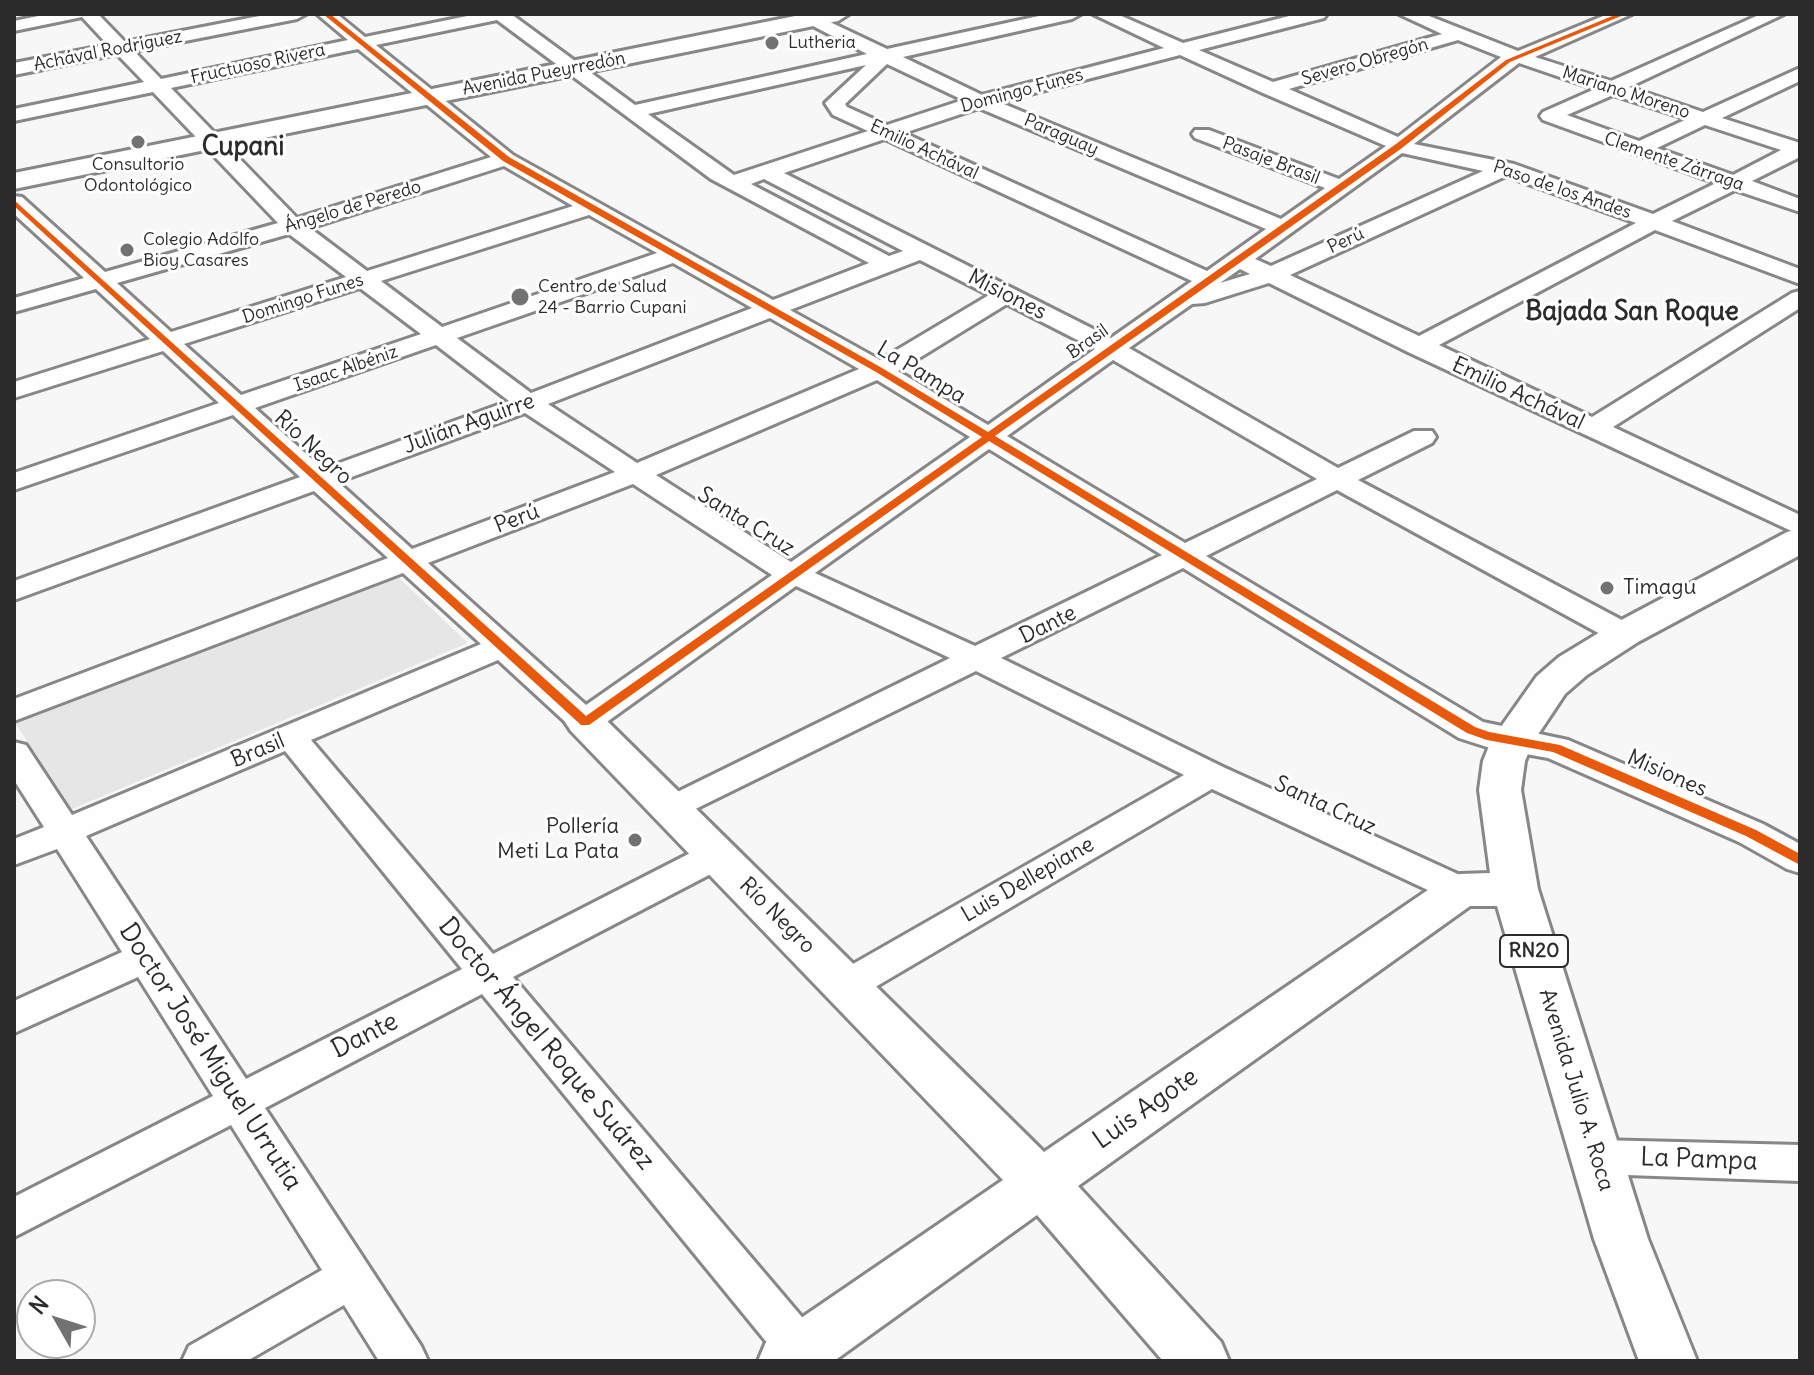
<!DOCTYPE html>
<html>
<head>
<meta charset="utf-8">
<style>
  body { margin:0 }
  #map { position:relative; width:1814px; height:1375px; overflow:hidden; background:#f7f7f7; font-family:Delius,sans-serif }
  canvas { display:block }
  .frame { position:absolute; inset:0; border:16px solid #2b2b2b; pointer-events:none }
  .north { position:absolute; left:16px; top:1279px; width:80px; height:80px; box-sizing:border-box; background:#fff; border:2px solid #aaa; border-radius:50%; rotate:309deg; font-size:22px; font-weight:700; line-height:32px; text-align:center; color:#2b2b2b }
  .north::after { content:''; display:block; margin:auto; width:28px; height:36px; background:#727272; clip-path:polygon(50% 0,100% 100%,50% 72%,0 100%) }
</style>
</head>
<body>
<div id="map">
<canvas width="1814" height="1375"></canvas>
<div class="frame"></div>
<div class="north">N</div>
</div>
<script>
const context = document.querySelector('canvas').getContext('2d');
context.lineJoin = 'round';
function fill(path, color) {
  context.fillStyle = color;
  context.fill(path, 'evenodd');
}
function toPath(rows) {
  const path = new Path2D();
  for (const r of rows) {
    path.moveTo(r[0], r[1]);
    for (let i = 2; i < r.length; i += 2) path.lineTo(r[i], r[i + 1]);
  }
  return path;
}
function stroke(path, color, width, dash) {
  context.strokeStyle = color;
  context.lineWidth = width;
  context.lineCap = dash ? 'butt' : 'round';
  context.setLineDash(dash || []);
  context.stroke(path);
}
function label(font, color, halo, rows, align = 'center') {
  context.font = font + ' Delius,sans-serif';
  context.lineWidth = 6;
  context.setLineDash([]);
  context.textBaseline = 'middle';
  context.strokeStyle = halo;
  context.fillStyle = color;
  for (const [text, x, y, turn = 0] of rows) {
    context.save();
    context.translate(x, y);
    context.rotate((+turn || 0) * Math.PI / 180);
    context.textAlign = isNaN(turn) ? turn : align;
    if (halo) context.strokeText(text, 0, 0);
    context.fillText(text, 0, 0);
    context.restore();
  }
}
const green = toPath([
  [395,574,468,643,72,809,15,723]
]);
const minor = toPath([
  [48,14,98,14,125,42,270,14,306,14,297,19,134,51,161,79,348,40,317,14,337,14,365,37,477,14,511,14,635,105,867,54,790,14,813,14,887,49,1048,14,1081,14,1072,19,903,57,982,95,1164,48,1093,14,1117,14,1183,43,1297,14,1327,14,1324,18,1199,50,1273,82,1442,34,1399,14,1424,14,1518,51,1608,14,1632,14,1535,57,1611,81,1761,14,1784,14,1629,87,1703,112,1800,68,1800,81,1722,118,1800,143,1800,157,1752,181,1800,199,1800,212,1735,190,1672,221,1800,269,1800,284,1655,230,1439,345,1592,417,1792,293,1800,291,1800,308,1613,427,1800,515,1800,535,1408,352,1269,283,1205,303,1192,304,1129,348,1338,468,1414,431,1432,431,1436,437,1432,443,1358,480,1635,627,1639,634,1635,641,1624,643,1613,641,1337,490,1206,556,1483,722,1568,740,1763,824,1800,844,1800,873,1787,869,1739,842,1548,758,1487,747,1459,738,1183,568,1001,658,1223,767,1473,881,1478,890,1473,899,1460,903,1447,899,1212,789,860,996,846,1001,832,996,827,986,832,976,1184,775,976,671,671,821,659,817,654,809,659,801,950,658,796,586,597,729,585,733,573,729,498,660,311,740,493,954,704,846,717,843,730,846,735,855,730,864,513,977,818,1336,825,1351,821,1361,782,1361,482,994,265,1108,421,1346,428,1361,379,1361,344,1305,247,1361,182,1361,189,1346,322,1270,231,1125,14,1237,14,1197,213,1096,138,977,14,1033,14,1001,122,952,57,849,14,865,14,839,44,827,14,780,14,742,26,745,72,815,481,644,403,573,14,721,14,699,388,558,314,491,14,600,14,581,300,477,233,415,14,490,14,473,219,403,163,351,14,398,14,382,150,339,96,289,14,312,14,298,84,278,14,214,14,196,22,197,105,272,278,223,153,92,14,121,14,109,144,82,117,54,14,75,14,63,108,45,82,17,14,31,14,21,48,14],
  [497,20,711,179,869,263,773,300,513,155,376,45,497,20],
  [1458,40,1501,57,1398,137,1289,89,1458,40],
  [358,49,491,157,297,218,171,88,358,49],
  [1180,55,1263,93,1386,146,1339,179,1209,130,1195,130,1192,134,1195,138,1325,188,1281,219,999,102,1180,55],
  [1519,63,1595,89,1543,112,1540,116,1543,120,1716,183,1653,214,1514,164,1414,144,1519,63],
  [887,64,963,100,887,125,847,107,845,104,887,64],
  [866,65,825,103,833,115,868,131,734,175,648,114,866,65],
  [1613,95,1687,119,1639,141,1567,115,1613,95],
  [979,108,1266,229,1207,271,904,133,979,108],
  [1705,125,1781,150,1733,175,1657,148,1705,125],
  [885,139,1192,281,1111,338,784,173,885,139],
  [1402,153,1483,171,1271,266,1255,259,1402,153],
  [504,166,573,206,367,271,310,228,504,166],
  [1506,176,1636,223,1419,336,1290,275,1506,176],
  [764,179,903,251,889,256,751,184,764,179],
  [589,215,657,253,442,327,381,281,589,215],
  [289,234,346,277,171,332,117,283,289,234],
  [920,260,989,295,880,360,790,310,920,260],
  [673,263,752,308,531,393,457,338,673,263],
  [1240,269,1250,274,1220,283,1240,269],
  [360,288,421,334,241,395,184,344,360,288],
  [1007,304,1095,349,988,425,898,371,1007,304],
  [770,318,859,369,637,463,548,404,770,318],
  [436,345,509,401,323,469,255,408,436,345],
  [1113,360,1317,479,1185,543,1007,436,1113,360],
  [877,380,970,437,791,562,656,475,877,380],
  [525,413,615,472,412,549,338,482,525,413],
  [989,449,1162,555,975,646,815,573,989,449],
  [633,484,772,575,586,705,428,563,633,484],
  [285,751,462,969,246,1079,86,836,285,751],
  [1597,1140,1800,1145,1800,1181,1597,1174,1582,1169,1576,1157,1582,1145,1597,1140]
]);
const major = toPath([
  [805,14,849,14,838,21,14,189,14,173,805,14],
  [1800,529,1800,555,1638,642,1587,675,1565,694,1533,742,1525,761,1521,790,1538,889,1648,1239,1697,1361,1639,1361,1594,1239,1497,906,1470,906,1078,1186,1221,1342,1229,1361,1163,1361,1037,1215,834,1361,758,1361,766,1342,1003,1180,571,731,565,722,571,713,585,709,599,713,1044,1152,1444,879,1460,874,1490,873,1479,790,1483,761,1491,741,1537,676,1559,657,1610,626,1787,532,1800,529]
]);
const cycleway = toPath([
  [323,14,330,14,509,157,882,368,988,432,1396,144,1506,60,1617,14,1626,14,1510,62,1402,148,995,436,1475,727,1489,732,1560,745,1756,830,1800,854,1800,865,1746,836,1553,752,1487,740,1467,733,989,441,589,725,581,725,14,206,14,200,586,716,982,437,876,372,503,161,323,14]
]);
const markers = [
  [772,43,8,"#727272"],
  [138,142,8,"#727272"],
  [127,250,8,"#727272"],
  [520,297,10,"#727272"],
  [1607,588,8,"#727272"],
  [635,840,8,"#727272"]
];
const farPoinames = [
  ["Lutheria",788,43],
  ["Consultorio",138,165,"center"],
  ["Odontológico",138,186,"center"],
  ["Colegio Adolfo",143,240],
  ["Bioy Casares",143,261],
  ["Centro de Salud",538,287],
  ["24 - Barrio Cupani",538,308]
];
const farStreetnames = [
  ["Achával Rodríguez",108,51,-11],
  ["Severo Obregón",1365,62,-16],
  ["Fructuoso Rivera",258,64,-12],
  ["Avenida Pueyrredón",544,74,-11],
  ["Domingo Funes",1022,91,-15],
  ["Mariano Moreno",1626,93,18],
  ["Paraguay",1061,135,23],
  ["Emilio Achával",924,150,25],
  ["Pasaje Brasil",1271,161,21],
  ["Clemente Zárraga",1674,162,19],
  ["Paso de los Andes",1562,190,19],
  ["Ángelo de Peredo",353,207,-17],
  ["Perú",1346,241,-25],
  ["Domingo Funes",303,299,-18],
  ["Brasil",1088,342,-35],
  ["Isaac Albéniz",346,369,-19]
];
const shields = [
  [1534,951,68]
];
const shieldNames = [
  ["RN20",1534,951]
];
const streetNames = [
  ["Misiones",1007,295,27],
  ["La Pampa",921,373,31],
  ["Emilio Achával",1518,394,25],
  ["Julián Aguirre",469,424,-20],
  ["Río Negro",313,448,43],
  ["Perú",517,519,-21],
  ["Santa Cruz",746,522,32],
  ["Dante",1048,625,-26],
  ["Brasil",258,751,-23],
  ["Misiones",1667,774,24],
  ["Santa Cruz",1325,806,25],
  ["Luis Dellepiane",1028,880,-30],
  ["Río Negro",777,916,45],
  ["Avenida Julio A. Roca",1576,1090,73]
];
const poiNames = [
  ["Timagu",1623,588],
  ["Pollería",619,827,"right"],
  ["Meti La Pata",619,852,"right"]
];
const farDistrictnames = [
  ["Cupani",243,148],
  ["Bajada San Roque",1632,313]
];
const nearStreetnames = [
  ["Dante",365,1036,-27],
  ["Doctor Ángel Roque Suárez",546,1044,50],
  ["Doctor José Miguel Urrutia",210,1057,57],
  ["Luis Agote",1146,1109,-35],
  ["La Pampa",1699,1160,2]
];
fill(green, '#e6e6e6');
stroke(minor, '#878787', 6);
stroke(major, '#878787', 6);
fill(minor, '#fefefe');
fill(major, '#fefefe');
fill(cycleway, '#e8590c');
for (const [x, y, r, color] of markers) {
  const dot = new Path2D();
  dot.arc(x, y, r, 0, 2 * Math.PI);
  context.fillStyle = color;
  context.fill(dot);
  stroke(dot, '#fff', 3);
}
label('18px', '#2b2b2b', '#fff', farPoinames, 'left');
label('18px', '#2b2b2b', '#fff', farStreetnames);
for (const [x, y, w] of shields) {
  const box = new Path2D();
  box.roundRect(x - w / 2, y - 16, w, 32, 6);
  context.fillStyle = '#fff';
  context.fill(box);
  stroke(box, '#2b2b2b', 2);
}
label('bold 20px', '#2b2b2b', null, shieldNames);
label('22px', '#2b2b2b', '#fff', streetNames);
label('22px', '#2b2b2b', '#fff', poiNames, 'left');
label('bold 26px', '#2b2b2b', '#fff', farDistrictnames);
label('26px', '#2b2b2b', '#fff', nearStreetnames);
</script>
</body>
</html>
